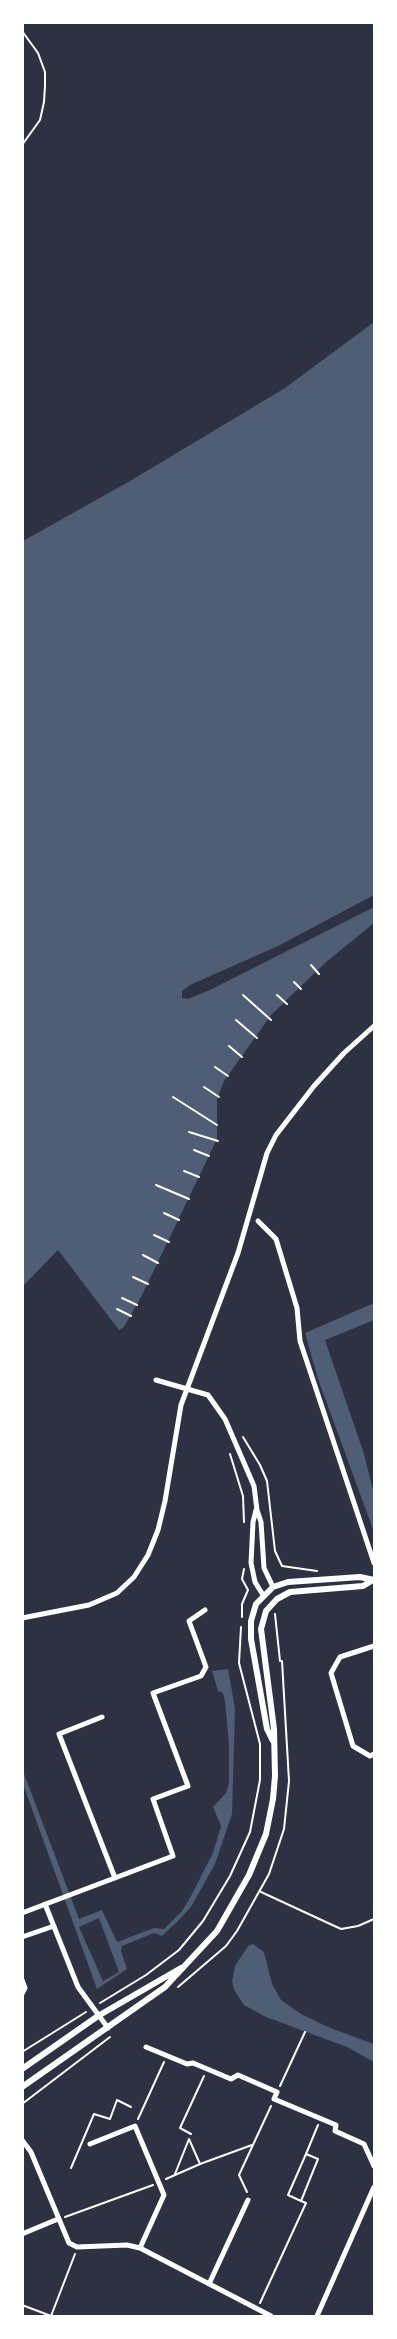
<!DOCTYPE html>
<html>
<head>
<meta charset="utf-8">
<style>
  body { margin:0 }
  #map { position:relative; width:397px; height:2339px; overflow:hidden; background:#2d3142; font-family:"Source Serif 4",serif }
  canvas { display:block }
  .frame { position:absolute; inset:0; border:24px solid #fff; pointer-events:none }
</style>
</head>
<body>
<div id="map">
<canvas width="397" height="2339"></canvas>
<div class="frame"></div>
</div>
<script>
const context = document.querySelector('canvas').getContext('2d');
context.lineJoin = 'round';
function fill(path, color) {
  context.fillStyle = color;
  context.fill(path, 'evenodd');
}
function toPath(rows) {
  const path = new Path2D();
  for (const r of rows) {
    path.moveTo(r[0], r[1]);
    for (let i = 2; i < r.length; i += 2) path.lineTo(r[i], r[i + 1]);
  }
  return path;
}
function stroke(path, color, width, dash) {
  context.strokeStyle = color;
  context.lineWidth = width;
  context.lineCap = dash ? 'butt' : 'round';
  context.setLineDash(dash || []);
  context.stroke(path);
}
const water = toPath([
  [374,322,374,895,278,946,190,985,182,991,182,998,188,999,212,989,374,907,374,923,325,963,271,1015,224,1081,217,1099,217,1139,142,1295,124,1327,119,1330,58,1250,23,1286,23,541,130,481,285,388],
  [374,1303,374,1320,325,1340,364,1454,374,1494,374,1532,318,1379,305,1333],
  [228,1669,235,1708,232,1814,215,1864,191,1907,178,1921,162,1936,154,1933,122,1946,121,1951,127,1969,97,1989,23,1784,23,1771,79,1919,102,1910,117,1942,154,1928,164,1929,182,1911,191,1896,213,1853,221,1826,213,1807,226,1793,229,1783,229,1746,225,1701,223,1693,218,1691,212,1671],
  [99,1918,119,1972,103,1981,79,1927],
  [253,1944,264,1952,272,1984,281,2000,301,2014,330,2028,374,2044,374,2062,347,2047,266,2017,244,2005,234,1990,232,1981,235,1966,248,1946]
]);
const path = toPath([
  [22,31,38,53,45,72,45,86,44,102,40,120,22,145],
  [311,965,319,974],
  [294,982,301,989],
  [243,995,271,1020],
  [277,995,287,1004],
  [236,1020,257,1038],
  [229,1046,242,1057],
  [215,1067,228,1076],
  [204,1087,219,1097],
  [173,1097,217,1125],
  [189,1132,218,1141],
  [194,1150,209,1156],
  [184,1171,199,1177],
  [156,1185,189,1199],
  [164,1213,179,1220],
  [154,1235,169,1242],
  [143,1255,158,1263],
  [133,1277,148,1284],
  [122,1298,137,1305],
  [117,1309,131,1316],
  [243,1437,260,1465,267,1481,275,1551,282,1566,317,1571],
  [230,1454,243,1496,244,1522],
  [242,1617,242,1604,248,1590,242,1579,244,1569],
  [261,1892,341,1929,358,1926,374,1919],
  [178,1987,226,1946,237,1931,269,1874,284,1829,289,1781,282,1661,280,1661,275,1614],
  [100,2003,146,1975,179,1950,203,1921,230,1876,250,1832,260,1780,260,1744,239,1663,241,1627],
  [22,2052,86,2012],
  [280,2086,305,2032],
  [22,2104,110,2037],
  [138,2119,164,2062],
  [191,2134,180,2128,204,2076],
  [71,2168,94,2114,110,2119,117,2100,131,2107],
  [175,2174,189,2139,200,2164],
  [166,2179,200,2164,252,2145],
  [247,2192,239,2175,271,2106],
  [301,2201,288,2195,306,2154],
  [65,2217,153,2185],
  [260,2303,306,2203,301,2201,318,2159,306,2154,318,2125],
  [22,2305,51,2316],
  [51,2316,75,2254]
]);
const minor = toPath([
  [258,1221,276,1239,297,1308,300,1341,374,1563],
  [156,1380,208,1395,225,1419,254,1486,257,1510,261,1522,264,1568,273,1587],
  [256,1510,253,1522,251,1563,255,1582,263,1595],
  [22,1618,89,1605,117,1593,134,1577,148,1555,158,1530,165,1501,181,1405,238,1253,267,1153,276,1135,314,1086,344,1053,374,1026],
  [374,1646,340,1657,331,1673,353,1746,370,1756,374,1754],
  [102,1717,59,1734,115,1878],
  [45,1904,78,1987,108,2028],
  [22,1913,173,1856,153,1799,188,1786,153,1693,201,1676,206,1667,189,1621,205,1610],
  [22,1937,54,1926],
  [22,1980,25,1988,22,1994],
  [146,2047,187,2064,193,2063,231,2079,238,2075,277,2092,274,2099,336,2125,335,2131,364,2144,374,2166],
  [22,2140,31,2152,69,2243,77,2247,127,2245,140,2248,271,2316],
  [90,2144,135,2126,164,2195,140,2248],
  [22,2234,58,2219],
  [209,2284,248,2200],
  [317,2316,374,2187]
]);
const tertiary = toPath([
  [273,1741,267,1729,251,1639,251,1621,256,1604,273,1587,288,1582,360,1577,374,1580],
  [22,2069,98,2016,181,1968],
  [22,2087,165,1987,217,1931,249,1875,266,1834,273,1799,275,1776,274,1729,261,1629,266,1611,277,1599,290,1592,363,1586,373,1580]
]);
fill(water, '#4f5d75');
stroke(path, '#fff', 2);
stroke(minor, '#fff', 5);
stroke(tertiary, '#fff', 6);
</script>
</body>
</html>
